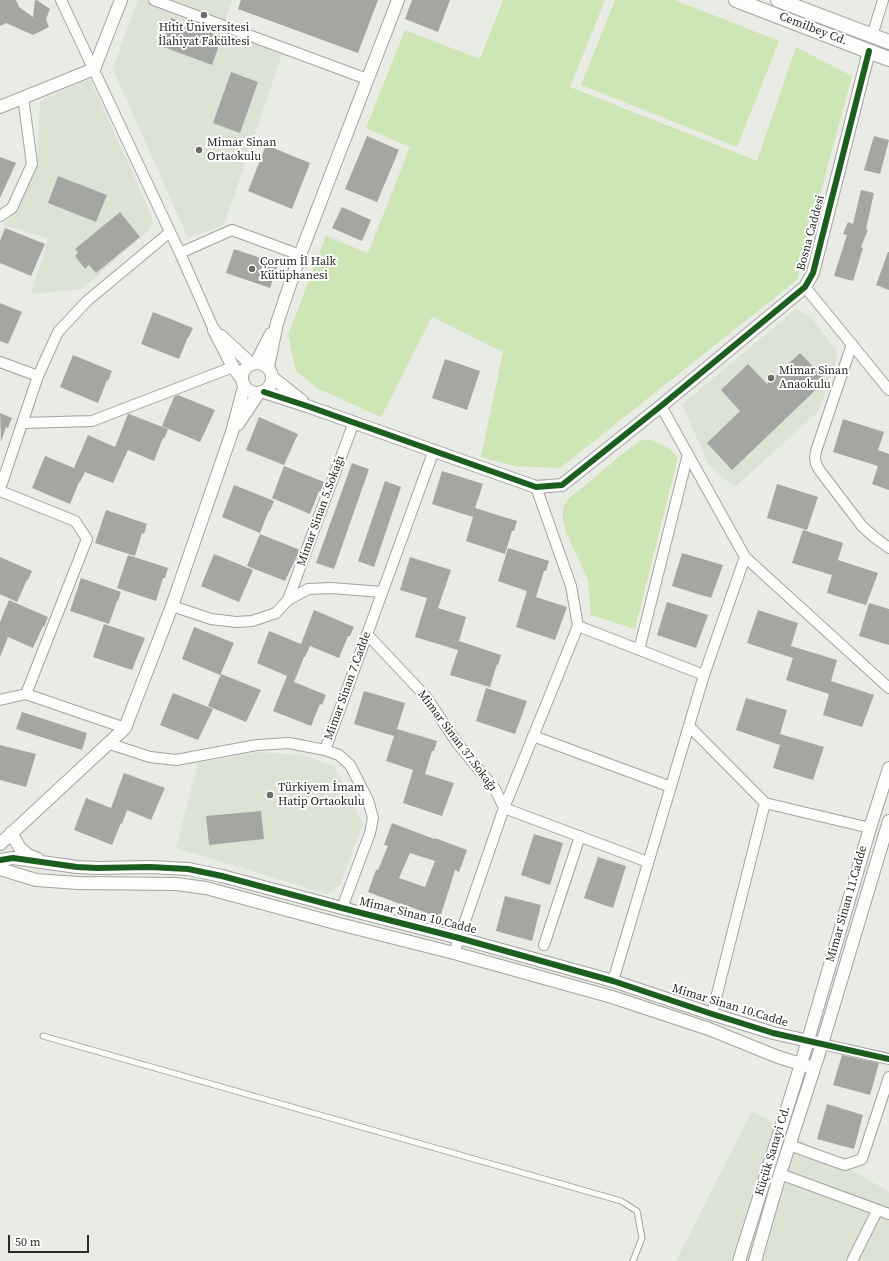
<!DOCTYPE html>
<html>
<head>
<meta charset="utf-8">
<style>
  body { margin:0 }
  #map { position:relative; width:889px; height:1261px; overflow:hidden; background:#e8ece4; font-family:"Source Serif 4",serif }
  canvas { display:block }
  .scale { position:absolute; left:8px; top:1235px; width:81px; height:18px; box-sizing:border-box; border:2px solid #272a25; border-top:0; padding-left:5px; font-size:12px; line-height:14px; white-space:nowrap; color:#272a25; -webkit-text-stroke:3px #fff; paint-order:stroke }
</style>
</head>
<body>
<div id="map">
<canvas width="889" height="1261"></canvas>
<div class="scale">50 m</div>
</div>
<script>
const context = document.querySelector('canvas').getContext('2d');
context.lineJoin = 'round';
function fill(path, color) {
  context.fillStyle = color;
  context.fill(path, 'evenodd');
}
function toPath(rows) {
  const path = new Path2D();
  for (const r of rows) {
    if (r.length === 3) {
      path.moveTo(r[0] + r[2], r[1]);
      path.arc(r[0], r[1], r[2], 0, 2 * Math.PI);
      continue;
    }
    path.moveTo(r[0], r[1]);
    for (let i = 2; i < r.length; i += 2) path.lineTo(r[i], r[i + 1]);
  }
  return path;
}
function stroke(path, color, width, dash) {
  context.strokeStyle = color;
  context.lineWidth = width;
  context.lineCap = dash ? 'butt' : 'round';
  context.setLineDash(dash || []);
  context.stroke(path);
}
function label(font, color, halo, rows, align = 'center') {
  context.font = font + ' "Source Serif 4",serif';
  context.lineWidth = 4;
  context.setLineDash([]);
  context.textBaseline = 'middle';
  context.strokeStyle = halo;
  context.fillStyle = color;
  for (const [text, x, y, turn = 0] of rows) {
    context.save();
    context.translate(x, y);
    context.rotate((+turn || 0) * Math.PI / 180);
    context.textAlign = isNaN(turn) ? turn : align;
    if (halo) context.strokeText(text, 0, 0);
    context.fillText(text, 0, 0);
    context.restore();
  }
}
const built = toPath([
  [138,0,232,0,222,31,282,54,224,225,188,238,115,74,114,64],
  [90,79,152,216,152,224,150,229,83,289,31,294,48,239,2,224,17,212,37,166,40,101],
  [796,309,810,316,838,353,819,411,735,487,709,466,682,404],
  [259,752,302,755,335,767,363,824,340,885,327,894,176,848,198,763],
  [752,1111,889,1192,889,1261,676,1261]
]);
const green = toPath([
  [503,0,605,0,570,87,757,161,796,47,852,76,797,280,560,468,515,466,481,457,503,352,432,317,381,417,317,388,296,371,288,335,326,236,368,253,410,147,366,128,405,30,480,59],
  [615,0,675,0,779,41,737,147,581,85],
  [648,439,657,442,668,448,678,457,635,629,591,615,588,580,566,532,563,518,563,507,568,499,630,448,640,441]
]);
const building = toPath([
  [0,0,16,0,19,7,33,17,35,0,37,0,50,9,46,19,49,27,33,35,6,23,0,26],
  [241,0,378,0,358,53,238,9],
  [412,0,450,0,438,32,405,19],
  [171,18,222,37,212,65,161,46],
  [231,72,258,82,240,133,213,123],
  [367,136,399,150,377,202,345,189],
  [874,136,889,140,880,174,864,170],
  [266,145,310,163,292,209,248,191],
  [0,157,16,163,0,198],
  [58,176,107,195,96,222,48,203],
  [861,190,874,193,866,229,868,230,861,247,863,248,853,281,834,276,847,235,843,234,848,222,853,224],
  [342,207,371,220,362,241,332,228],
  [120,212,140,237,96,273,89,265,85,269,75,256,78,253,75,249],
  [5,228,45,244,31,276,0,263,0,241],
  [234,249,278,264,270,288,226,273],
  [888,252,889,252,889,290,876,285],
  [0,303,22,312,8,344,0,341],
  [153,312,193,328,189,337,188,337,179,359,141,344],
  [800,353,826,380,732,470,707,443,740,411,721,390,748,364,767,384],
  [73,355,112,371,108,381,107,380,98,403,60,387],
  [445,359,480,371,467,410,432,398],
  [178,395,215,410,200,442,162,426,174,397],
  [0,413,12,418,8,428,6,427,1,442],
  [128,414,129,414,168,429,164,439,163,438,154,461,128,450,113,483,85,472,80,482,79,482,70,504,32,488,45,456,74,468,88,435,115,447],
  [259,417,298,434,284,465,246,450],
  [843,419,884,432,878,450,889,454,889,490,872,484,878,466,833,452],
  [352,463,369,469,334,569,316,563],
  [284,466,324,482,320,492,319,491,310,514,272,498],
  [442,471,483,484,475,508,517,521,514,531,512,531,505,554,466,541,473,517,432,504],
  [385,481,401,487,374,567,358,561],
  [777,484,818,497,807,530,767,518],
  [234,485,274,501,270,511,269,510,260,533,222,517],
  [106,510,147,524,144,534,142,533,135,556,95,543],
  [803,530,843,543,838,560,878,573,866,605,827,593,832,575,792,563],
  [260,534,300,550,285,581,247,566],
  [508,548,549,561,546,571,544,571,536,597,567,607,555,640,516,627,527,591,498,581],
  [682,553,723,565,711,598,672,586],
  [214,554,253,570,239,602,201,586],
  [128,555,168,568,165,578,163,578,156,601,117,588],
  [0,557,32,571,28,580,27,580,17,602,0,594],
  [410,557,451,570,438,608,466,617,459,641,501,655,498,665,497,664,490,687,450,675,458,650,415,637,427,598,400,590],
  [81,578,121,592,118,601,117,601,109,624,70,611],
  [9,600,48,617,44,627,43,626,33,648,8,637,0,657,0,622],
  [667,602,708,615,696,648,657,635],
  [869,603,889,609,889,645,859,636],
  [314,610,354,627,350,636,348,636,339,658,310,646,305,657,304,657,294,682,326,695,322,705,320,704,311,726,273,711,287,676,257,663,269,631,301,644],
  [758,610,798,623,791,646,837,660,831,681,874,695,862,727,823,715,829,694,786,680,793,658,747,643],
  [104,624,145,638,132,670,93,657],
  [194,627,234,643,220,675,182,659],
  [221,674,261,690,246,722,208,706],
  [486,688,527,701,515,734,476,721],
  [364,691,405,703,397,729,437,741,434,751,432,751,425,774,454,783,442,816,403,803,413,770,386,761,394,736,354,724],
  [173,693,213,709,198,740,160,725],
  [746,698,787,710,780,734,824,747,813,780,773,768,780,745,736,730],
  [22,712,87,733,82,750,16,729],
  [0,745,36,754,26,787,0,780],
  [124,773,165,788,151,820,127,810,122,824,121,823,112,845,74,830,86,798,111,808],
  [261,811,264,839,209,845,206,816],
  [392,823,434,839,435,838,467,850,459,872,455,870,440,918,400,903,400,904,368,892,376,870,378,870,388,846,384,845],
  [410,853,435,861,425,887,399,878],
  [534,834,563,843,550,885,521,875],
  [598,857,626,866,613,908,584,898],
  [505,896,541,905,532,941,496,931],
  [842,1055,879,1063,870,1095,833,1085],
  [827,1104,863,1115,854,1149,817,1139]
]);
const service = toPath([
  [43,1036,621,1201,637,1211,642,1238,633,1261]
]);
const minor = toPath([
  [61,0,180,253,214,330],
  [154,0,367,79],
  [872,36,883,0],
  [0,216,12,208,32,164,23,97],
  [180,253,232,230,300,255],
  [805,287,889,390],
  [852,344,816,451,815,458,816,464,820,471,862,526,874,537,889,548],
  [0,362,38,376],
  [661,406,745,557,889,688],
  [23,423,92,421,233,367],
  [0,489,38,376,58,332,87,301,170,232],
  [0,491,75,521,87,539,26,694],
  [288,600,354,422],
  [172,606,211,619,236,622,252,621,276,613,288,600,308,589,331,588,382,592],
  [578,626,704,675],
  [367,634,427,698,457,743,495,789,504,808,648,862],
  [639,650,688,454],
  [0,700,26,694,125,728],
  [689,726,765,803,870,828],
  [533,736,671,787],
  [107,743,150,757,176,760,257,745,289,743,325,750],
  [342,908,370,833,373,818,368,800,350,765,339,755,325,750,434,450],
  [544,945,580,836],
  [454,953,504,808,578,626,571,586,536,487],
  [613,981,704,675,745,557],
  [712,1014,765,803],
  [822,1044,889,1059],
  [789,1145,845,1165,862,1159,889,1077],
  [780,1174,889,1214],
  [852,1261,877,1211]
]);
const tertiary = toPath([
  [0,107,94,69,121,0],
  [214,330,233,367,241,378],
  [221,336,251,364],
  [257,378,15],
  [256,363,271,334],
  [268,367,277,323,300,255,398,0],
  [273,378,302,401],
  [264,392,307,406,536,487,562,485,661,406,805,287,813,273,869,51],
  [238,424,258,394],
  [11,833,20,848,28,855,38,859],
  [0,844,125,728,172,606,232,432,244,387],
  [0,860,13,858,77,867,97,868,150,867,188,869,222,876,342,908,459,938,613,981,712,1014,773,1033,822,1044],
  [0,869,36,880,78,883,176,884,206,888,339,924,454,953,612,997,709,1029,778,1057,814,1068],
  [739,1261,801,1064,870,828,889,768],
  [755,1261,780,1174,822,1044,889,821]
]);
const secondary = toPath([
  [736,0,889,59],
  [778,0,889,42]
]);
const cycleway = toPath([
  [264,392,307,406,536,487,562,485,661,406,805,287,813,273,869,51],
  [0,860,13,858,77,867,97,868,150,867,188,869,222,876,342,908,459,938,613,981,712,1014,773,1033,889,1059]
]);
const markers = [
  [204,15,4,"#6b6e68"],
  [199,150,4,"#6b6e68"],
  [252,269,4,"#6b6e68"],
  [771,378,4,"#6b6e68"],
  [270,795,4,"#6b6e68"]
];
const poiNames = [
  ["Hitit Üniversitesi",204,28,"center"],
  ["İlahiyat Fakültesi",204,42,"center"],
  ["Mimar Sinan",207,143],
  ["Ortaokulu",207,157],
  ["Çorum İl Halk",260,262],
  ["Kütüphanesi",260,276],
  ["Mimar Sinan",779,371],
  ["Anaokulu",779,385],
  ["Türkiyem İmam",278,788],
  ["Hatip Ortaokulu",278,802]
];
const streetNames = [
  ["Cemilbey Cd.",813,29,21],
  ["Bosna Caddesi",811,233,-75],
  ["Mimar Sinan 5.Sokağı",321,511,-70],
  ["Mimar Sinan 7.Cadde",348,686,-70],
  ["Mimar Sinan 37.Sokağı",457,741,53],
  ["Mimar Sinan 11.Cadde",847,904,-74],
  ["Mimar Sinan 10.Cadde",418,916,14],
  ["Mimar Sinan 10.Cadde",730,1006,17],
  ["Küçük Sanayi Cd.",773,1151,-73]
];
fill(built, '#dce3d4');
fill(green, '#cee5b5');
fill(building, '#a4a7a1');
stroke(service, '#a2a49f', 7);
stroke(minor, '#a2a49f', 12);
stroke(tertiary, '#a2a49f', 14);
stroke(secondary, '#a2a49f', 16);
stroke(service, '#fcfcfb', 5);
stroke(minor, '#fcfcfb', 10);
stroke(tertiary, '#fcfcfb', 12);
stroke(secondary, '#fcfcfb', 14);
stroke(cycleway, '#1b5e20', 6);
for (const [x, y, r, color] of markers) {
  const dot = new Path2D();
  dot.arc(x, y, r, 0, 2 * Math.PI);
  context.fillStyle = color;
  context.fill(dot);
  stroke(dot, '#fff', 1.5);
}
label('12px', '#272a25', '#fff', poiNames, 'left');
label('12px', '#272a25', '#fff', streetNames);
</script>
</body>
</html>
